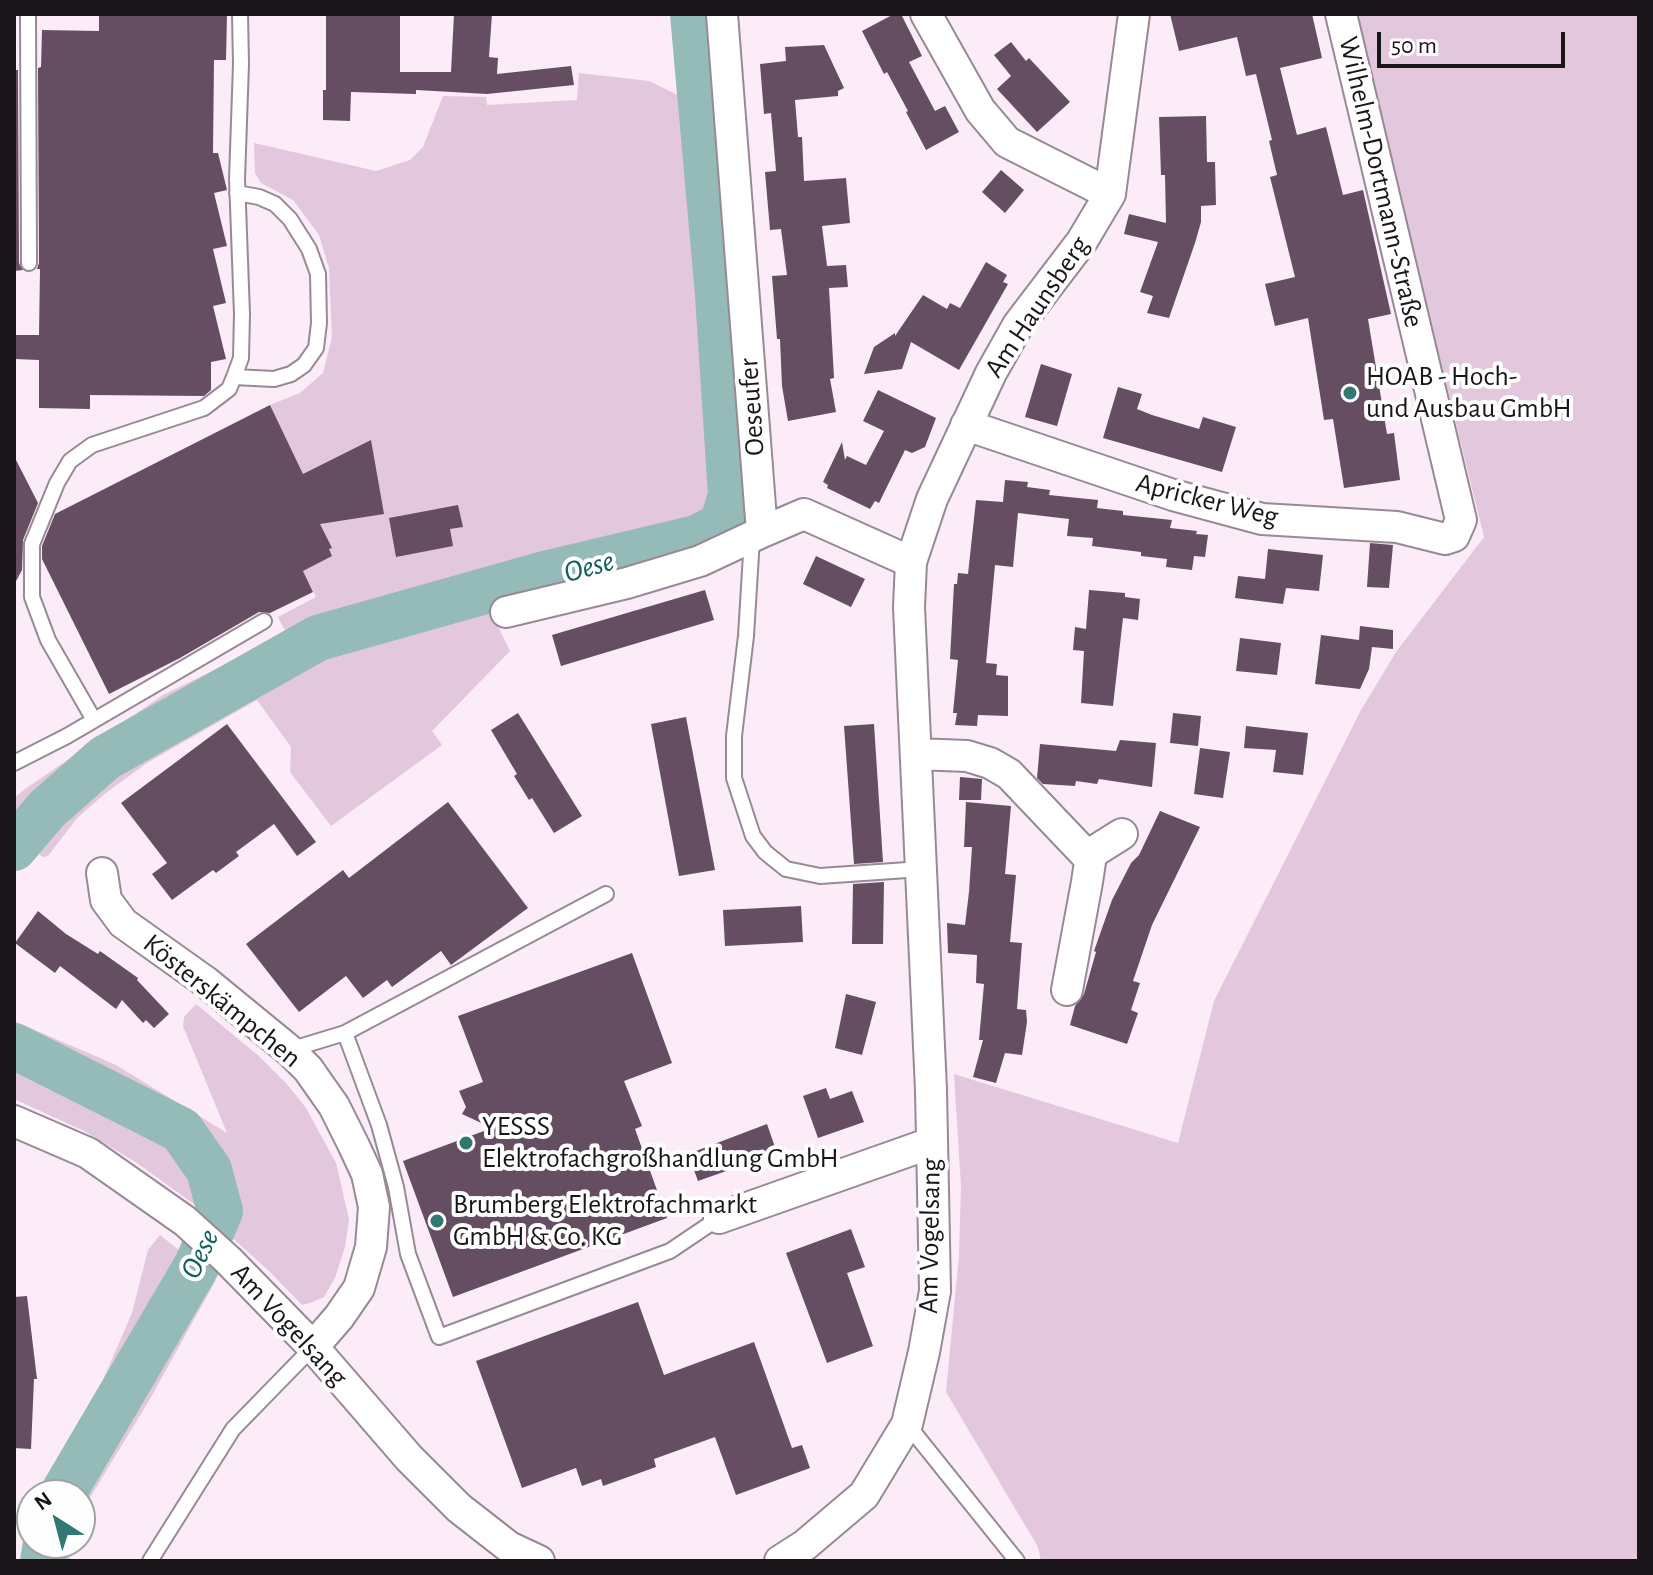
<!DOCTYPE html>
<html>
<head>
<meta charset="utf-8">
<style>
  body { margin:0 }
  #map { position:relative; width:1653px; height:1575px; overflow:hidden; background:#fbecf8; font-family:"Alegreya Sans",sans-serif }
  canvas { display:block }
  .frame { position:absolute; inset:0; border:16px solid #1a1519; pointer-events:none }
  .north { position:absolute; left:16px; top:1479px; width:80px; height:80px; box-sizing:border-box; background:#fefefe; border:2px solid #a3a1a2; border-radius:50%; rotate:324deg; font-size:22px; font-weight:700; line-height:32px; text-align:center; color:#1a1519 }
  .north::after { content:''; display:block; margin:auto; width:28px; height:36px; background:#307872; clip-path:polygon(50% 0,100% 100%,50% 72%,0 100%) }
  .scale { position:absolute; left:1377px; top:32px; width:188px; height:36px; box-sizing:border-box; border:4px solid #1a1519; border-top:0; padding-left:10px; font-size:24px; line-height:28px; white-space:nowrap; color:#1a1519; -webkit-text-stroke:6px #fefefe; paint-order:stroke }
</style>
</head>
<body>
<div id="map">
<canvas width="1653" height="1575"></canvas>
<div class="frame"></div>
<div class="north">N</div>
<div class="scale">50 m</div>
</div>
<script>
const context = document.querySelector('canvas').getContext('2d');
context.lineJoin = 'round';
function fill(path, color) {
  context.fillStyle = color;
  context.fill(path, 'evenodd');
}
function toPath(rows) {
  const path = new Path2D();
  for (const r of rows) {
    path.moveTo(r[0], r[1]);
    for (let i = 2; i < r.length; i += 2) path.lineTo(r[i], r[i + 1]);
  }
  return path;
}
function stroke(path, color, width, dash) {
  context.strokeStyle = color;
  context.lineWidth = width;
  context.lineCap = dash ? 'butt' : 'round';
  context.setLineDash(dash || []);
  context.stroke(path);
}
function label(font, color, halo, rows, align = 'center') {
  context.font = font + ' "Alegreya Sans",sans-serif';
  context.lineWidth = 8;
  context.setLineDash([]);
  context.textBaseline = 'middle';
  context.strokeStyle = halo;
  context.fillStyle = color;
  for (const [text, x, y, turn = 0] of rows) {
    context.save();
    context.translate(x, y);
    context.rotate((+turn || 0) * Math.PI / 180);
    context.textAlign = isNaN(turn) ? turn : align;
    if (halo) context.strokeText(text, 0, 0);
    context.fillText(text, 0, 0);
    context.restore();
  }
}
const green = toPath([
  [1355,14,1639,14,1639,1561,1041,1561,1038,1547,946,1392,959,1256,961,1186,954,1074,1178,1143,1214,1001,1361,710,1396,652,1484,537],
  [579,73,649,81,684,98,690,225,702,335,714,500,714,508,710,513,641,544,502,571,383,603,297,636,185,693,90,752,55,781,14,827,14,798,25,789,163,695,287,634,278,617,316,597,264,494,303,474,270,405,300,393,323,373,332,337,329,268,319,235,293,200,261,183,255,173,254,143,376,171,410,160,423,147,443,96,486,97,487,105,577,100],
  [488,606,510,651,432,731,442,745,331,826,290,772,291,747,257,700,147,763,107,792,78,817,48,856,43,857,32,850,69,805,133,756,278,674,310,659,349,645,404,627],
  [196,1004,260,1057,286,1083,306,1108,336,1163,349,1219,345,1247,335,1278,324,1297,313,1302,302,1305,269,1271,198,1207,137,1163,84,1131,14,1099,14,1021,116,1065,227,1133,183,1026,184,1017],
  [160,1235,216,1280,150,1399,80,1514,80,1495,46,1495,83,1426,132,1313,148,1250],
  [32,1523,32,1543,68,1543,66,1547,71,1561,23,1561]
]);
const river = toPath([
  [14,848,47,809,105,758,318,638,545,574,697,538,722,525,731,495,718,295,693,14],
  [14,1046,181,1130,209,1170,220,1211,197,1265,62,1495],
  [43,1561,46,1543]
]);
const building = toPath([
  [99,14,227,14,226,60,214,60,213,153,218,153,227,190,214,193,227,246,213,249,226,303,213,306,226,359,211,362,211,390,204,396,90,395,90,409,39,408,39,360,14,359,14,335,39,335,40,269,37,269,39,263,38,68,41,67,42,30,99,31],
  [326,14,400,14,400,72,451,72,454,14,492,14,489,57,498,58,497,74,571,66,574,85,487,94,416,90,416,94,351,92,350,121,323,120,323,90,326,90],
  [894,14,901,14,922,56,909,62,935,111,945,106,959,132,926,150,906,112,908,111,887,72,884,74,862,31],
  [1170,14,1312,14,1322,58,1280,68,1297,135,1326,127,1343,195,1363,190,1391,314,1368,319,1387,434,1394,433,1400,480,1344,488,1333,419,1324,420,1308,318,1275,326,1265,284,1295,277,1270,177,1277,175,1269,141,1272,140,1256,74,1246,76,1237,37,1179,51],
  [1011,42,1026,61,1029,58,1070,102,1037,132,997,89,1011,76,994,55],
  [824,45,844,88,838,91,838,96,795,100,798,137,802,137,804,181,846,178,850,223,822,226,827,266,846,265,848,287,829,288,834,378,830,379,836,412,788,421,782,386,780,339,777,339,772,276,787,275,781,229,770,230,765,172,776,171,771,113,764,114,760,64,786,61,785,47],
  [14,70,18,70,19,263,23,270,14,271],
  [1206,116,1207,162,1215,162,1216,205,1201,206,1201,222,1195,243,1169,318,1147,313,1153,296,1140,292,1158,242,1124,234,1129,214,1166,223,1165,175,1161,175,1159,117],
  [1001,170,1024,190,1005,213,982,192],
  [986,262,1007,275,1003,282,1008,284,959,370,911,342,902,369,864,374,874,347,895,333,895,336,923,295,947,309,950,303,960,308],
  [1041,364,1072,374,1057,426,1025,417],
  [1118,387,1142,394,1137,409,1152,415,1199,429,1203,417,1236,427,1222,472,1103,438],
  [878,390,936,418,925,447,912,453,905,450,879,503,875,501,870,509,827,488,828,485,823,482,842,442,845,460,847,456,866,465,884,431,863,421],
  [270,405,303,474,371,440,384,514,320,524,332,548,329,549,332,556,303,571,313,592,270,613,259,612,180,658,109,694,42,559,42,546,55,514],
  [14,456,38,503,23,540,22,570,14,585],
  [1005,480,1028,482,1027,487,1050,490,1049,495,1098,500,1097,508,1123,511,1123,515,1172,520,1170,528,1197,531,1196,534,1208,535,1205,557,1194,556,1192,570,1166,567,1167,559,1141,556,1141,552,1092,546,1093,538,1067,536,1069,519,1018,513,1013,567,995,565,986,663,997,664,996,675,1008,676,1008,716,978,715,977,726,955,725,957,713,953,713,958,660,950,659,954,584,957,584,958,573,968,574,976,500,1003,502],
  [458,505,463,527,450,529,453,546,396,557,389,518],
  [1370,543,1393,545,1389,588,1367,587],
  [1268,549,1323,555,1319,591,1286,588,1283,604,1235,598,1238,576,1265,579],
  [816,556,865,579,851,607,803,584],
  [705,590,714,620,561,666,552,635],
  [1089,590,1125,593,1125,597,1140,599,1138,620,1123,618,1113,706,1081,703,1084,651,1073,650,1075,627,1086,629],
  [1360,626,1393,630,1393,649,1372,647,1369,669,1360,689,1315,684,1321,635,1359,640],
  [1240,638,1281,643,1277,675,1236,671],
  [518,713,582,816,554,833,532,798,529,800,514,776,517,774,491,730],
  [1173,713,1201,716,1198,746,1170,743],
  [686,717,715,870,679,876,651,724],
  [227,724,316,842,297,856,274,824,236,852,239,856,216,873,213,870,172,900,152,874,167,863,121,803],
  [874,724,883,862,854,864,844,726],
  [1246,726,1308,733,1303,775,1273,772,1276,750,1244,748],
  [1120,740,1156,743,1152,787,1099,779,1097,784,1076,781,1075,786,1043,784,1037,778,1040,744,1116,751],
  [1200,748,1230,752,1223,798,1194,794],
  [960,777,982,779,981,800,959,800],
  [448,802,528,908,451,965,441,951,392,987,387,980,363,998,346,976,299,1012,246,944,343,870,349,878],
  [966,802,1011,806,1005,874,1016,875,1010,942,1022,943,1017,1009,1026,1010,1027,1022,1022,1055,1005,1053,996,1083,973,1077,983,1040,979,1040,984,984,976,983,977,955,948,953,947,923,965,925,969,892,972,847,964,847],
  [1160,811,1200,827,1152,925,1133,981,1140,983,1131,1010,1138,1013,1127,1044,1070,1025,1075,1006,1084,994,1096,952,1094,951,1112,900,1131,863,1139,855],
  [884,882,883,944,852,944,853,884],
  [801,906,803,942,725,946,723,910],
  [38,911,66,934,98,954,100,951,138,978,137,980,169,1014,154,1028,146,1020,143,1023,122,1000,116,1009,60,966,55,973,15,943],
  [632,953,672,1063,624,1081,642,1126,635,1129,667,1218,453,1297,403,1161,492,1128,462,1114,466,1107,459,1091,483,1082,458,1016],
  [846,994,876,1002,862,1055,835,1048],
  [826,1088,830,1099,852,1091,864,1122,818,1138,803,1096],
  [767,1124,777,1153,698,1181,688,1154],
  [851,1229,865,1267,847,1273,873,1346,827,1363,786,1253],
  [27,1296,37,1379,34,1379,31,1449,14,1448,14,1297],
  [638,1302,664,1375,754,1342,792,1448,802,1445,810,1468,736,1495,715,1437,654,1459,656,1467,603,1486,601,1479,582,1486,576,1468,522,1488,476,1361]
]);
const lane = toPath([
  [28,14,29,263],
  [234,377,274,379,291,374,304,365,316,348,319,323,318,274,309,249,290,219,275,204,259,197,237,193],
  [752,538,746,636,734,736,734,778,753,836,765,852,786,869,820,876,922,869],
  [94,720,48,640,32,597,32,544,57,483,70,461,92,445,204,408,229,389,234,377,241,358,242,314,237,179,241,64,240,14],
  [14,763,67,736,264,621],
  [345,1033,379,1125,396,1187,408,1254,439,1337,670,1251,719,1218],
  [289,1050,345,1033,606,894],
  [907,1424,1017,1561],
  [150,1561,233,1429,313,1347]
]);
const street = toPath([
  [1110,194,1134,14],
  [966,425,1173,495,1262,519,1397,527,1445,539,1454,536,1461,520,1341,14],
  [762,532,804,514,911,562],
  [506,612,627,583,700,561,762,532,722,14],
  [916,754,967,756,990,763,1009,774,1087,856,1090,862,1087,882,1067,990],
  [1087,856,1122,834],
  [102,873,106,900,123,923,206,982,289,1050,308,1069,334,1106,354,1146,367,1174,374,1207,371,1247,359,1288,339,1317,313,1347],
  [14,1121,88,1153,185,1221,228,1260,313,1347,409,1458,459,1508,509,1547,539,1561],
  [719,1218,931,1143],
  [780,1561,805,1545,864,1495,907,1424,924,1352,935,1291,931,1090,909,607,911,562,932,499,991,373,1018,325,1082,241,1110,194,1007,142,980,110,926,14]
]);
const markers = [
  [1350,393,8,"#307872"],
  [466,1143,8,"#307872"],
  [437,1221,8,"#307872"]
];
const streetNames = [
  ["Wilhelm-Dortmann-Straße",1381,182,77],
  ["Am Haunsberg",1037,307,-56],
  ["Oeseufer",752,407,-94],
  ["Apricker Weg",1207,500,14],
  ["Kösterskämpchen",222,1001,39],
  ["Am Vogelsang",930,1236,-89],
  ["Am Vogelsang",289,1325,47]
];
const poiNames = [
  ["HOAB - Hoch-",1366,377],
  ["und Ausbau GmbH",1366,409],
  ["YESSS",482,1127],
  ["Elektrofachgroßhandlung GmbH",482,1159],
  ["Brumberg Elektrofachmarkt",453,1205],
  ["GmbH & Co. KG",453,1237]
];
const waterNames = [
  ["Oese",589,567,-15],
  ["Oese",200,1254,-64]
];
fill(green, '#e2c7dd');
stroke(river, '#94bbb7', 46);
fill(building, '#654e61');
stroke(lane, '#978995', 18);
stroke(street, '#978995', 34);
stroke(lane, '#fff', 14);
stroke(street, '#fff', 30);
for (const [x, y, r, color] of markers) {
  const dot = new Path2D();
  dot.arc(x, y, r, 0, 2 * Math.PI);
  context.fillStyle = color;
  context.fill(dot);
  stroke(dot, '#fefefe', 3);
}
label('28px', '#1a1519', '#fefefe', streetNames);
label('28px', '#1a1519', '#fefefe', poiNames, 'left');
label('italic 30px', '#105f5a', '#fefefe', waterNames);
</script>
</body>
</html>
